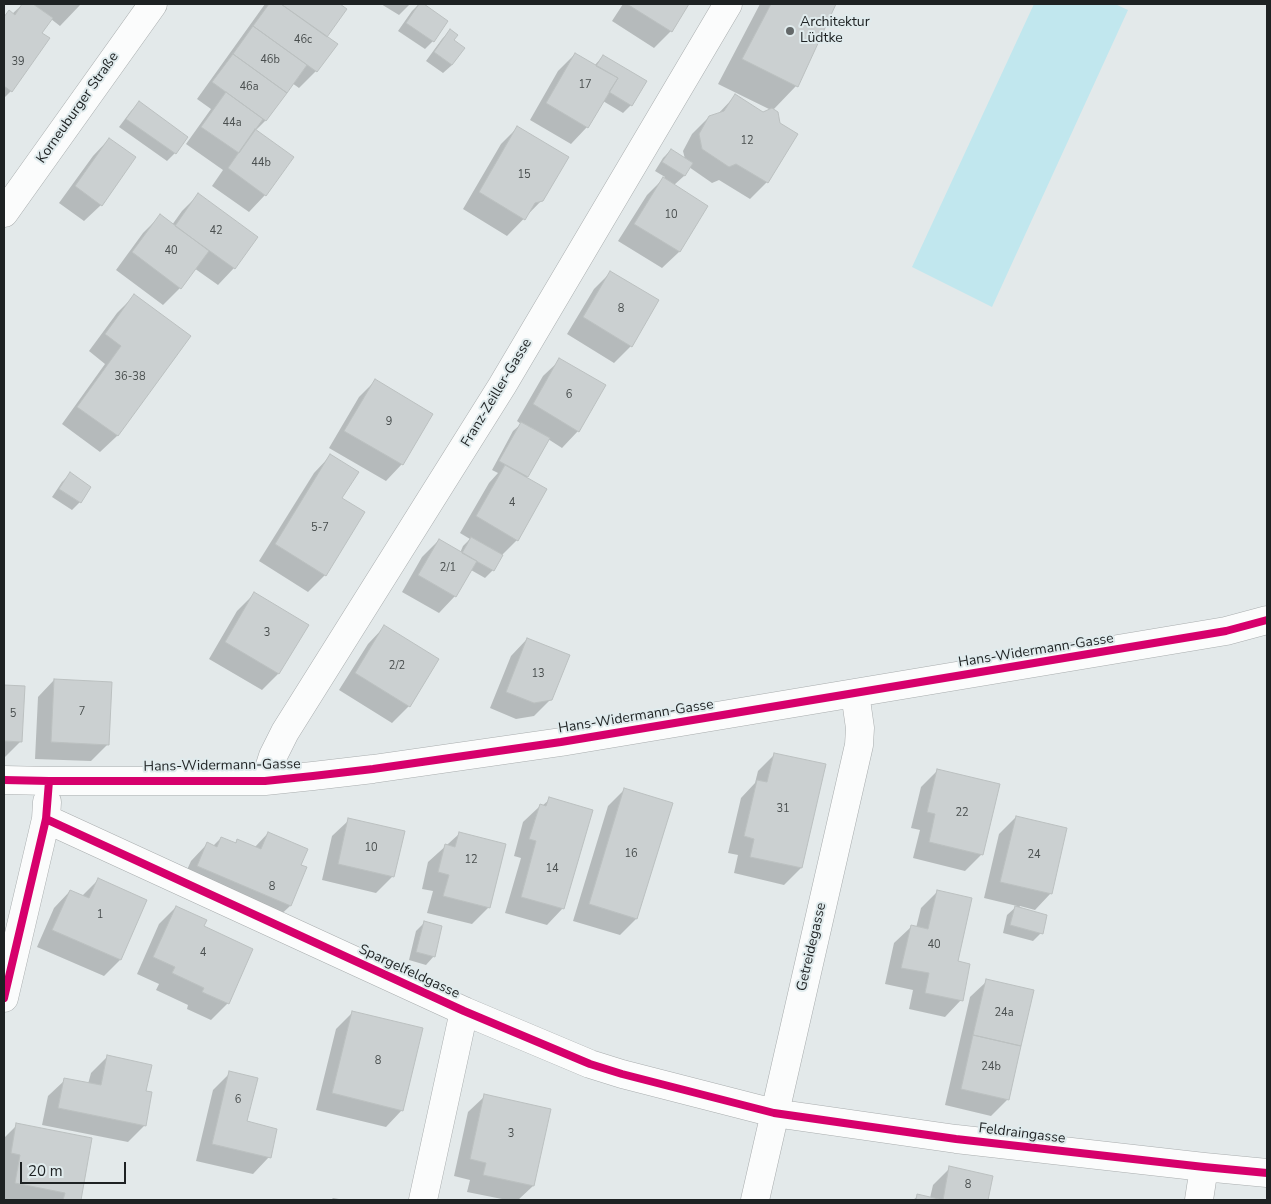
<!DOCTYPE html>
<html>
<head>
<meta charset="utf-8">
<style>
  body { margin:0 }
  #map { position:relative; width:1271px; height:1204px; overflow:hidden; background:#e3e9ea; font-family:"Nunito Sans",sans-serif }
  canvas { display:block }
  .frame { position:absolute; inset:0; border:5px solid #1e2223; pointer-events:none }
  .scale { position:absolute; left:20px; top:1162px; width:106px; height:22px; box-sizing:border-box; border:2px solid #1e2223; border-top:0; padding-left:6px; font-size:15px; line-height:18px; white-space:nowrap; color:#1e2223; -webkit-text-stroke:4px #e0ebed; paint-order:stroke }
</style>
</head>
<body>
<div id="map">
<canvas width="1271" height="1204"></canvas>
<div class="frame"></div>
<div class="scale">20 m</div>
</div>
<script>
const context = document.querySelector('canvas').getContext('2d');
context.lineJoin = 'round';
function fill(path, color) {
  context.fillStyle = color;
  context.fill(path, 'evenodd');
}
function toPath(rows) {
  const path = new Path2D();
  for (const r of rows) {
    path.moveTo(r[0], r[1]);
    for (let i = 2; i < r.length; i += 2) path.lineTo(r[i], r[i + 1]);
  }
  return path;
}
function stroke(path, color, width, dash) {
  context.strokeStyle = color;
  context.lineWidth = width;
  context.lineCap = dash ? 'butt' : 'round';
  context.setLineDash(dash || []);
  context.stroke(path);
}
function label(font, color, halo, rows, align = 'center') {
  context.font = font + ' "Nunito Sans",sans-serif';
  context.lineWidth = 4;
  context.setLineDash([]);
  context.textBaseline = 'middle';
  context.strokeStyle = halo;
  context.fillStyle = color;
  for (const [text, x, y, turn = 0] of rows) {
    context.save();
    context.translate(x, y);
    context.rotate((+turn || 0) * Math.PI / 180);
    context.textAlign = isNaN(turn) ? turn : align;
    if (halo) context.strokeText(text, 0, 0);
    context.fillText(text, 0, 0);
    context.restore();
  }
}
const green = toPath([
  [1034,4,1115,4,1128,10,992,307,912,267]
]);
const shadow = toPath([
  [23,4,81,4,60,26,51,19,40,34,11,91,4,98,4,17,9,12,12,14],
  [265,4,338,4,345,9,325,37,336,44,316,71,299,88,292,83,266,120,255,131,265,195,249,212,212,186,223,170,186,144,211,109,197,99],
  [381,4,410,4,399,15],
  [419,4,421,4,447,21,433,41,425,49,398,31,412,11],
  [623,4,688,4,671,31,654,48,612,21],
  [760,4,835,4,796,86,773,110,779,123,797,134,767,182,750,199,719,180,712,183,689,167,684,176,674,185,707,206,679,252,662,268,618,241,647,195,665,177,655,171,663,158,671,150,685,159,683,151,692,134,709,117,717,115,735,96,762,113,771,110,718,84],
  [450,31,452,40,452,65,443,73,426,61,442,39],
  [575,54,594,66,603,56,631,105,623,113,603,101,587,127,571,144,530,120,558,71],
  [139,103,175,153,167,161,119,127,131,111],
  [517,128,542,200,507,236,463,209,501,144],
  [109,139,101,205,84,221,59,203,93,156],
  [198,195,234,268,218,285,194,268,180,288,163,305,116,270,143,233,160,216,172,225,182,211],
  [610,273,631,346,614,363,567,334,594,289],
  [134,296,189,336,117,436,100,452,62,424,105,364,89,351,117,313],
  [560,360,578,431,562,448,548,439,526,478,517,540,501,556,493,570,485,578,471,570,455,596,439,613,402,592,422,557,439,540,460,553,463,546,470,539,460,533,489,483,498,473,492,470,513,431,521,424,517,421,543,376],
  [375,381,402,464,386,481,329,448,359,397],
  [330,456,341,498,325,575,308,592,259,561,314,473],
  [70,474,80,502,72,510,52,497,62,482],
  [254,594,307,625,278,674,262,690,209,659,237,611],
  [384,627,409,706,392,723,339,690,368,644],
  [527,639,551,699,534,716,516,719,490,708,511,656],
  [54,680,108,744,91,761,35,759,38,697],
  [4,686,23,687,21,741,4,758],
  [775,754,824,765,801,868,784,885,734,873,738,855,728,853,741,798,755,783,758,771],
  [937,771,982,854,965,871,913,858,920,830,911,828,921,787],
  [625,789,636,919,620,935,573,921,608,806],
  [550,799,563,908,547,925,505,913,521,858,514,856,523,822,540,806,542,806],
  [1016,817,1051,893,1035,910,1020,906,1019,908,1041,933,1033,941,1003,933,1007,915,1017,906,984,898,999,834],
  [349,820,393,876,376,893,322,880,332,836],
  [268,833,299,865,306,868,290,906,273,922,181,883,191,861,207,844,213,846,221,838,234,844,238,840,255,847],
  [459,834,489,907,472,924,427,913,433,891,422,889,428,862],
  [98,880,120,960,104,976,37,947,54,908,70,891,82,896],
  [937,892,957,962,961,1000,945,1017,909,1009,913,990,885,984,894,943,911,927,916,928,921,908],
  [176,907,202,927,228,1003,211,1020,187,1009,188,1005,156,990,159,984,137,974,159,924],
  [424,923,434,956,426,965,409,960,416,931],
  [987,981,1008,1099,991,1116,945,1105,970,997],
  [353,1012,402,1110,386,1127,316,1110,336,1029],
  [107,1057,145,1092,145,1125,128,1142,42,1125,48,1096,65,1080,88,1084,91,1073],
  [230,1073,246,1122,269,1157,253,1174,196,1161,213,1090],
  [485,1096,533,1186,518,1200,507,1200,467,1192,470,1180,454,1176,468,1112],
  [17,1125,91,1139,80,1200,4,1200,4,1138],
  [950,1168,992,1177,987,1200,913,1200,918,1196,930,1198,933,1185],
  [333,1198,345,1200,331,1200]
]);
const building = toPath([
  [22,4,33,4,53,18,42,33,50,38,12,92,4,86,4,17,9,10,15,15,22,4],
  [269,4,281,4,338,44,317,72,253,26,269,4],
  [281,4,340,4,347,9,327,37,281,4],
  [419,4,424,4,448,21,434,42,406,23,419,4],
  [627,4,689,4,672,32,627,4],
  [771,4,836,4,798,87,742,59,771,4],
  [253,26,307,65,287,93,233,54,253,26],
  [450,29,458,35,454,40,465,48,452,65,434,52,450,29],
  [575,53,618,78,588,128,546,103,575,53],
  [233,54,287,93,266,121,212,82,233,54],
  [603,55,647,81,632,106,609,92,618,78,596,66,603,55],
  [226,92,263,119,239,153,201,127,226,92],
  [735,94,763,112,772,108,778,112,780,123,798,134,768,183,736,164,729,167,702,149,699,134,709,116,724,111,735,94],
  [139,101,188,137,176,154,126,119,139,101],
  [517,126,569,157,543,201,535,203,525,220,479,192,517,126],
  [255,129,294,157,266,196,228,168,255,129],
  [109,138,136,157,102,206,75,186,109,138],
  [671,149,693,163,685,176,662,162,671,149],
  [663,177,708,206,680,252,634,224,663,177],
  [198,193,258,237,235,269,175,226,198,193],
  [160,214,209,251,181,289,132,252,160,214],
  [610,271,659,300,632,347,583,317,610,271],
  [134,294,191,336,118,436,77,407,121,346,105,334,134,294],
  [559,358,606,385,579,432,533,404,559,358],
  [375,379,433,414,403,465,344,431,375,379],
  [521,422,550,438,528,477,499,461,521,422],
  [330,454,359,472,342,498,365,512,326,576,275,544,330,454],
  [505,465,547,489,518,541,476,516,505,465],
  [70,472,91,487,81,503,59,489,70,472],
  [471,537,503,555,494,571,462,553,471,537],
  [439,539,477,561,456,597,418,575,439,539],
  [254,592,309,625,279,674,225,642,254,592],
  [384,625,439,659,410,707,355,673,384,625],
  [527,638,570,655,552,700,534,703,506,692,527,638],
  [54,679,112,682,109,745,51,742,54,679],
  [4,685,25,686,22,742,4,741,4,685],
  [774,753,826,764,802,868,750,857,754,839,744,836,757,780,767,782,774,753],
  [937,769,1000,784,983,855,929,842,935,814,927,812,937,769],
  [624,788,673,803,637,919,589,904,624,788],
  [549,797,593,810,564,909,521,897,536,841,529,839,540,804,546,806,549,797],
  [1016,816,1067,828,1052,894,1000,882,1016,816],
  [348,818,405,831,394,877,338,864,348,818],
  [268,832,308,849,301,865,307,867,291,906,197,866,207,842,217,847,221,837,236,843,237,839,261,849,268,832],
  [459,832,506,844,490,908,443,896,449,875,438,872,445,844,455,847,459,832],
  [98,878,147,900,121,960,52,930,70,890,89,898,98,878],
  [937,890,972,898,958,961,970,964,963,1001,925,993,929,973,901,968,911,925,928,929,937,890],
  [176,906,207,920,204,926,253,949,229,1004,202,992,204,988,172,973,175,967,153,957,176,906],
  [1015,906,1047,915,1043,934,1010,925,1015,906],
  [424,921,442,926,435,957,416,952,424,921],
  [986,979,1034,990,1021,1046,973,1035,986,979],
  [352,1011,423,1028,403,1111,332,1093,352,1011],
  [973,1035,1021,1046,1009,1100,961,1089,973,1035],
  [107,1055,152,1065,146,1091,152,1092,146,1126,58,1108,64,1078,101,1085,107,1055],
  [229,1071,258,1078,247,1121,277,1129,271,1158,212,1144,229,1071],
  [484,1094,551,1109,534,1186,483,1175,486,1163,470,1159,484,1094],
  [16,1123,92,1138,81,1200,63,1200,65,1193,15,1183,20,1155,11,1153,16,1123],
  [949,1166,993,1176,988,1200,916,1200,917,1194,943,1200,949,1166]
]);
const minor = toPath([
  [4,780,49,781,265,781,313,776,373,769,561,742,1226,631,1267,620],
  [265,781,273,756,285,732,502,386,728,4],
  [46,819,464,1011,590,1064,622,1074,774,1113,956,1139,1204,1167,1267,1173],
  [4,998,46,819,47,802],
  [423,1200,464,1011],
  [755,1200,859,745,860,728,855,693],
  [1199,1200,1204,1167]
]);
const tertiary = toPath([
  [4,213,153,4]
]);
const cycleway = toPath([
  [4,780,49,781,265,781,313,776,373,769,561,742,1226,631,1267,620],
  [46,819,464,1011,590,1064,622,1074,774,1113,956,1139,1204,1167,1267,1173],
  [4,998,46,819,49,781]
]);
const markers = [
  [790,31,5,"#636869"]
];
const numberNames = [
  ["46c",303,40],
  ["46b",270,60],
  ["39",18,62],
  ["17",585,85],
  ["46a",249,87],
  ["44a",232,123],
  ["12",747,141],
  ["44b",261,163],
  ["15",524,175],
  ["10",671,215],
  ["42",216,231],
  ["40",171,251],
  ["8",621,309],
  ["36-38",130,377],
  ["6",569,395],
  ["9",389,422],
  ["4",512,503],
  ["5-7",320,528],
  ["2/1",448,568],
  ["3",267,633],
  ["2/2",397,666],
  ["13",538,674],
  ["7",82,712],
  ["5",13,714],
  ["31",783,809],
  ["22",962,813],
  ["10",371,848],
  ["16",631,854],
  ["24",1034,855],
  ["12",471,860],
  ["14",552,869],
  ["8",272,887],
  ["1",100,915],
  ["40",934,945],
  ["4",203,953],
  ["24a",1004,1013],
  ["8",378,1061],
  ["24b",991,1067],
  ["6",238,1100],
  ["3",511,1134],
  ["8",968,1185]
];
const poiNames = [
  ["Architektur",800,23],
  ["Lüdtke",800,39]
];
const streetNames = [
  ["Korneuburger Straße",78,108,-55],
  ["Franz-Zeiller-Gasse",497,393,-59],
  ["Hans-Widermann-Gasse",1036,651,-9],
  ["Hans-Widermann-Gasse",636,717,-9],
  ["Hans-Widermann-Gasse",222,766,-1],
  ["Getreidegasse",812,947,-77],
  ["Spargelfeldgasse",409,972,25],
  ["Feldraingasse",1022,1134,7]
];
fill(green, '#c1e7ee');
fill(shadow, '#0003');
fill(building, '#cbd0d1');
stroke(building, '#bbc0c0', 1);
stroke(minor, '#a9adae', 29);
stroke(tertiary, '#a9adae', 29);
stroke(minor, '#fbfcfc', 28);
stroke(tertiary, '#fbfcfc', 28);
stroke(cycleway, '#d6006c', 8);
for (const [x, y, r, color] of markers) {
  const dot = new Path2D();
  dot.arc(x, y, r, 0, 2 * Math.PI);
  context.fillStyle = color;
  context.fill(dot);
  stroke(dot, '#e0ebed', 2);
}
label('11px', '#494e4e', null, numberNames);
label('14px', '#1e2223', '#e0ebed', poiNames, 'left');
label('14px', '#1e2223', '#e0ebed', streetNames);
</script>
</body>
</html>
